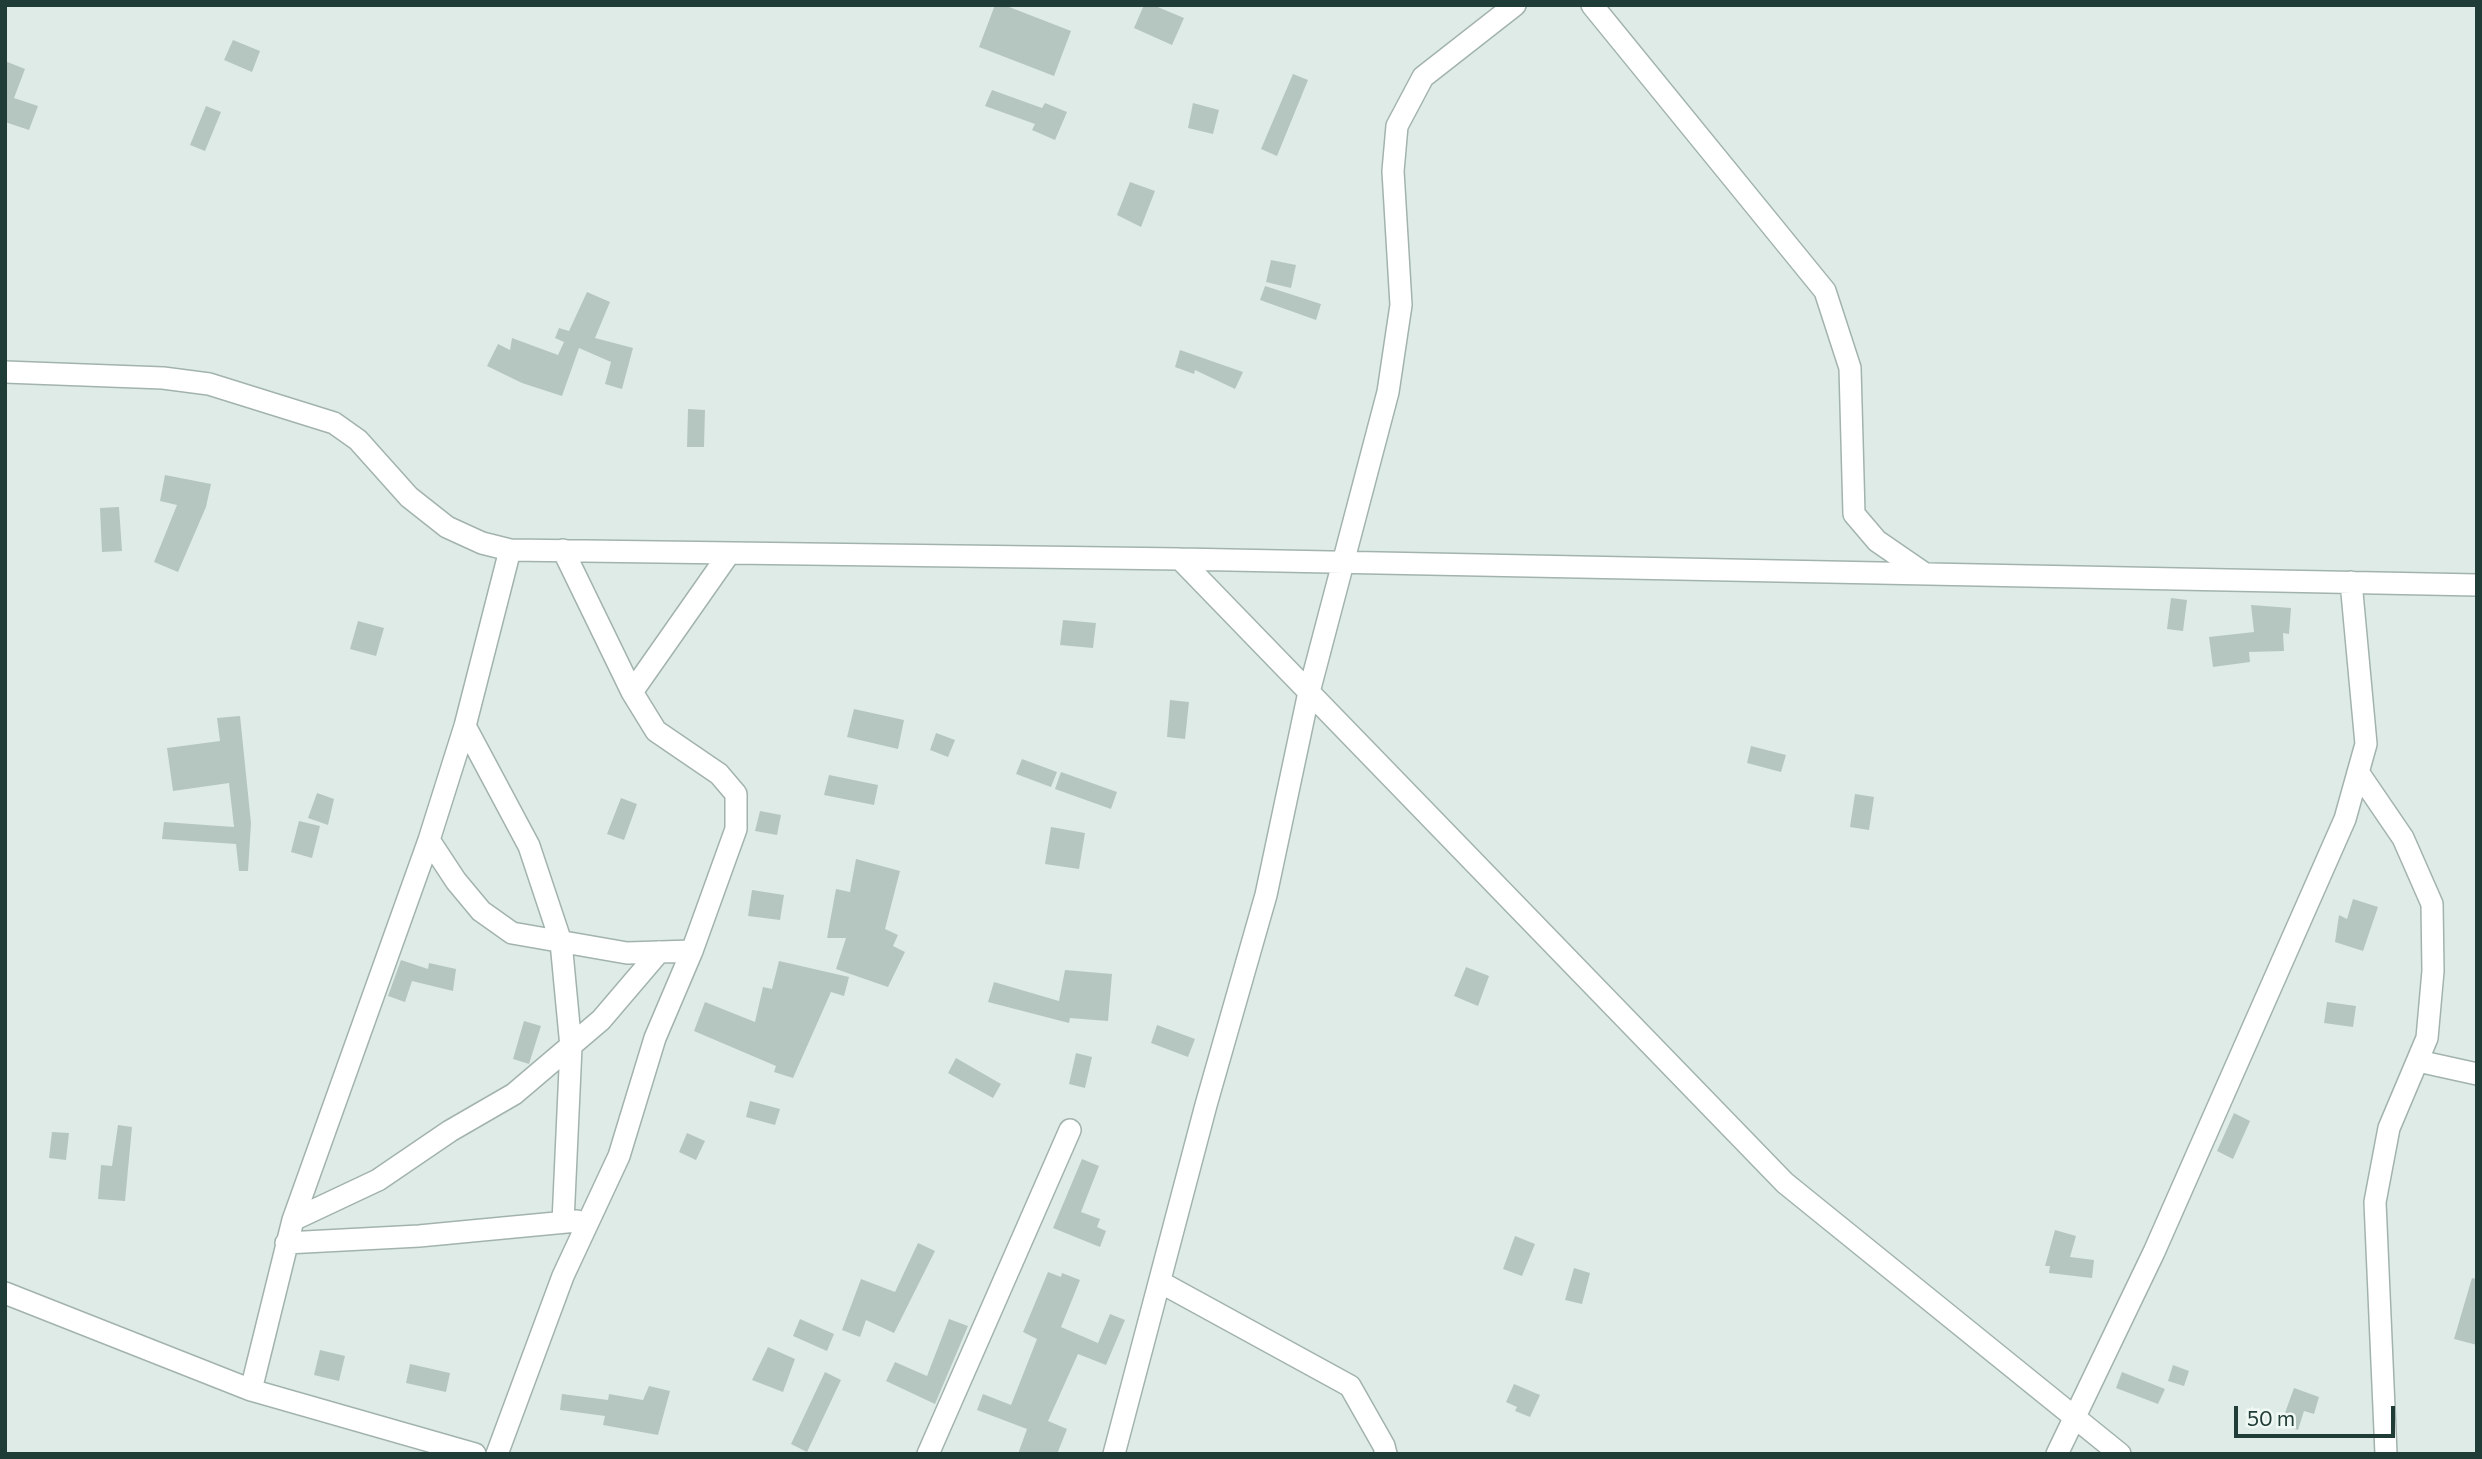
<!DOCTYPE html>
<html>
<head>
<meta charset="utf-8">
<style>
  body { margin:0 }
  #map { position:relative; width:2482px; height:1459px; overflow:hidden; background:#dfebe6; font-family:Commissioner,sans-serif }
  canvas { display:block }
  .frame { position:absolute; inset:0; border:7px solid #203c36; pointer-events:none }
  .scale { position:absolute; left:2234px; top:1406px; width:161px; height:32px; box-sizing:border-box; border:4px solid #203c36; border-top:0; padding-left:9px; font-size:21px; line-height:24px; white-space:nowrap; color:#203c36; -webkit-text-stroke:5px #f0f8f4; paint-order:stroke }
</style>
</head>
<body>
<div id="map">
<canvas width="2482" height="1459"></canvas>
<div class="frame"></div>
<div class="scale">50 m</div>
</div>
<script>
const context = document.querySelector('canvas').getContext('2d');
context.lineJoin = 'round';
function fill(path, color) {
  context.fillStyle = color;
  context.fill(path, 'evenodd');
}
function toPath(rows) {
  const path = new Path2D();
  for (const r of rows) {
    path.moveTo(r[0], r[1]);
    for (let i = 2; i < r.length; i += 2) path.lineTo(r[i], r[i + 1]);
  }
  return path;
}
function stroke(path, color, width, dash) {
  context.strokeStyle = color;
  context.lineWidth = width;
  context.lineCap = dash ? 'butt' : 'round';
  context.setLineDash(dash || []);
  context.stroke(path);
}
const building = toPath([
  [995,5,1004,5,1071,31,1054,76,979,47],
  [1144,5,1153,5,1184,18,1172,45,1134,28],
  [233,40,260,51,252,72,224,60],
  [5,61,25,69,14,98,38,106,29,130,5,122],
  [1293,74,1308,80,1277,156,1261,149],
  [992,90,1042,108,1045,103,1067,112,1055,140,1032,130,1035,124,985,106],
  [1193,103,1219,110,1213,134,1188,128],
  [206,106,221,112,205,151,190,145],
  [1130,182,1155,191,1141,227,1117,215],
  [1271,260,1296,265,1291,288,1266,282],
  [1265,286,1321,304,1316,320,1260,300],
  [587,292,610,302,595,338,633,348,622,389,605,384,611,362,579,348,562,396,522,383,487,366,498,344,510,350,512,338,558,355,564,342,555,338,559,328,569,331],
  [1180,350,1243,372,1235,389,1195,370,1194,374,1175,367],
  [688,409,705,410,704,447,687,447],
  [165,475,211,484,206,507,178,572,154,562,177,505,160,501],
  [119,507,122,551,102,552,100,508],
  [2171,598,2187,600,2183,631,2167,629],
  [2251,605,2291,608,2289,634,2283,633,2284,651,2249,652,2250,662,2213,667,2209,637,2254,632],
  [1063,620,1096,623,1093,648,1060,645],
  [358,621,384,628,376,656,350,649],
  [1170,700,1189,702,1185,739,1167,737],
  [854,709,904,720,898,749,847,737],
  [240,716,251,823,248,871,239,871,236,844,162,839,164,822,234,827,229,783,173,791,167,748,220,741,217,718],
  [936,733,955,740,948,757,930,750],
  [1751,746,1786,755,1781,772,1747,763],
  [1022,759,1057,772,1051,787,1016,774],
  [1061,772,1117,792,1111,809,1055,789],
  [829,775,878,785,874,805,824,795],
  [317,793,334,799,328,825,308,818],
  [1855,794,1874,797,1869,830,1850,827],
  [621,798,637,804,624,840,607,834],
  [760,811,781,815,777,835,755,831],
  [299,821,320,826,312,858,291,852],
  [1051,827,1085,833,1079,869,1045,864],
  [856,859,900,871,885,929,898,935,893,946,905,952,888,987,836,969,846,938,827,938,836,889,850,892],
  [752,890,784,895,780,920,748,916],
  [2353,899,2378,907,2363,951,2335,942,2339,915,2347,919],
  [401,960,428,969,429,963,456,969,453,991,412,981,405,1002,388,996],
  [779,961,849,977,844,996,831,992,793,1078,774,1072,776,1066,694,1031,705,1002,755,1022,763,987,772,989],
  [1466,967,1489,976,1478,1006,1454,996],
  [1065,970,1112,974,1108,1021,1070,1018,1069,1023,988,1002,994,982,1059,1001],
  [2327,1002,2356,1006,2353,1027,2324,1023],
  [524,1021,541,1026,529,1064,513,1059],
  [1157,1025,1195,1039,1188,1057,1151,1043],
  [1076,1053,1092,1057,1085,1088,1069,1084],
  [956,1058,1001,1084,993,1098,948,1073],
  [750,1101,780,1109,775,1125,746,1117],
  [2234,1113,2250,1121,2233,1159,2217,1151],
  [118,1125,132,1127,125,1201,98,1199,101,1165,112,1166],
  [52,1132,69,1133,66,1160,49,1158],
  [687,1133,705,1141,696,1160,679,1152],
  [1082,1159,1099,1166,1081,1212,1100,1219,1097,1227,1106,1231,1100,1247,1053,1228],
  [2055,1230,2076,1236,2070,1257,2094,1260,2092,1278,2049,1273,2050,1266,2045,1266],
  [1515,1236,1535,1244,1522,1276,1503,1269],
  [918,1243,935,1251,894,1333,866,1320,860,1337,842,1330,861,1279,895,1292],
  [1574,1268,1590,1273,1582,1304,1565,1300],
  [1048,1272,1061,1277,1062,1273,1080,1280,1061,1327,1098,1343,1110,1314,1125,1320,1106,1365,1078,1354,1048,1421,1067,1429,1057,1454,1018,1454,1027,1429,977,1410,983,1394,1011,1405,1037,1339,1023,1332],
  [2472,1278,2477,1279,2477,1345,2454,1339],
  [800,1319,834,1334,827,1351,793,1336],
  [949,1319,968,1326,935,1404,886,1381,895,1362,927,1376],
  [768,1347,795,1359,783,1392,752,1380],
  [320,1350,345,1356,339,1381,314,1375],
  [410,1364,450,1373,446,1392,406,1383],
  [2173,1365,2189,1371,2184,1386,2168,1381],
  [825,1372,841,1380,807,1452,791,1444],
  [2122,1372,2165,1389,2158,1404,2116,1388],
  [1514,1384,1540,1395,1530,1417,1515,1411,1517,1407,1506,1402],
  [649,1386,670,1391,658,1435,603,1425,605,1416,560,1410,562,1394,608,1400,609,1394,643,1400],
  [2294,1388,2319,1397,2314,1414,2304,1411,2298,1430,2281,1424]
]);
const minor = toPath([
  [1592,5,1825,291,1850,368,1854,514,1877,541,1925,574],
  [5,372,163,378,209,384,334,423,358,440,409,497,447,527,482,543,510,550,1180,559,2477,585],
  [563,550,632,692],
  [1180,559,1785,1183,2120,1454],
  [465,726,529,846,561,942,571,1047,563,1222],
  [2358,772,2403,838,2432,904,2433,971,2427,1038,2389,1128,2375,1202,2386,1454],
  [429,840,456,881,481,911,512,933,627,953,692,951],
  [2418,1061,2477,1074],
  [293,1220,378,1180,450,1131,514,1094,601,1020,659,952],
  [286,1243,419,1236,577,1221],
  [1160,1282,1350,1386,1384,1446,1386,1454],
  [5,1293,251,1390,475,1454],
  [251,1390,293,1220,429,840,465,726,510,550],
  [497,1454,563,1276,619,1156,655,1038,692,951,736,829,736,794,719,774,656,731,632,692,728,555],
  [928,1454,1070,1130],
  [1114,1454,1206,1105,1266,895,1309,692,1388,392,1401,305,1393,171,1397,126,1423,77,1515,5],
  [2057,1454,2154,1252,2345,819,2366,744,2351,582]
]);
fill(building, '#b5c6c0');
stroke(minor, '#a2b3ae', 24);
stroke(minor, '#fff', 21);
</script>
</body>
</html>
